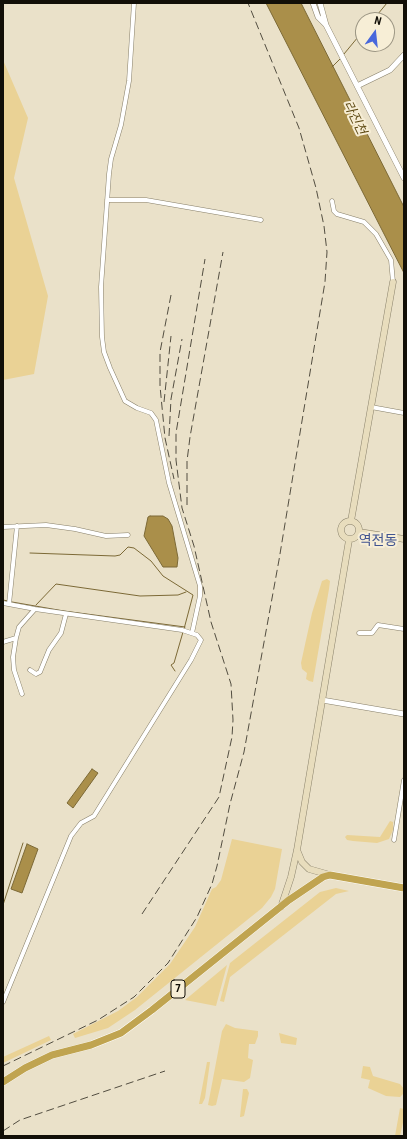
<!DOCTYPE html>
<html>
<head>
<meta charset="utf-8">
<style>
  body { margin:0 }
  #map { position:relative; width:407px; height:1139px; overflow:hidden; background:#eae1c9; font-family:"Roboto Condensed",sans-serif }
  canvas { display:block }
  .frame { position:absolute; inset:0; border:4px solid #120f07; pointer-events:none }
  .north { position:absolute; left:355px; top:12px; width:40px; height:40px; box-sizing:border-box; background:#f7eed6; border:1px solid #9b9583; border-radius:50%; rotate:15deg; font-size:11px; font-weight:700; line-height:16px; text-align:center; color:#120f07 }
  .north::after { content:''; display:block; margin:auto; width:14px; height:18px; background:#4968dc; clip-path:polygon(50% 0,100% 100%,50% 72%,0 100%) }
</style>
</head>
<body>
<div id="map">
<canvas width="407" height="1139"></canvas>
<div class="frame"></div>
<div class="north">N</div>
</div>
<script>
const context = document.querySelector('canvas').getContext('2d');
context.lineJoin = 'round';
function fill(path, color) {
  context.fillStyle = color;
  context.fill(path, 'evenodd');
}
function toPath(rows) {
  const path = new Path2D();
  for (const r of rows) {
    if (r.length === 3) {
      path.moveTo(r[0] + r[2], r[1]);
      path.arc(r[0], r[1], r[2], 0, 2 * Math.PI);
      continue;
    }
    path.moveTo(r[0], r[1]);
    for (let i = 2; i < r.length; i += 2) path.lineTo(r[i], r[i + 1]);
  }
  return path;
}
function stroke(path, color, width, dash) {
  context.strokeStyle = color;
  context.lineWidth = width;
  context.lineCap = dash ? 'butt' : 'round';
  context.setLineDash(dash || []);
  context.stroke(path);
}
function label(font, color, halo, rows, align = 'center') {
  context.font = font + ' "Roboto Condensed","Noto Sans KR",sans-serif';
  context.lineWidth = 4;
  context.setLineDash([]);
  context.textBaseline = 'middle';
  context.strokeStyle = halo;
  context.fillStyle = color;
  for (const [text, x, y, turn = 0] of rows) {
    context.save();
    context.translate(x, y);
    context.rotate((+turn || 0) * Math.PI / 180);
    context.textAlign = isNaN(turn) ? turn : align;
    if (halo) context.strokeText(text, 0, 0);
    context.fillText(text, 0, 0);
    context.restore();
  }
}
const green = toPath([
  [3,60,28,118,14,178,48,296,34,374,3,380],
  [327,579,330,581,329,589,313,682,309,681,306,679,307,673,302,669,301,663,306,640,312,613,322,581],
  [390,821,393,822,393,830,389,839,377,843,353,841,347,840,345,837,347,835,380,837],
  [232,839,282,849,275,889,271,897,262,908,135,1010,108,1028,75,1038,73,1034,118,1011,137,997,170,964,195,927,212,889,216,887,221,880],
  [336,888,349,891,336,894,230,977,224,1002,220,1001,230,963,320,892],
  [227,965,216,1006,185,1000],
  [226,1024,235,1028,258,1031,258,1036,255,1044,249,1044,248,1058,253,1060,250,1078,244,1082,222,1079,216,1105,212,1106,208,1105,222,1031],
  [279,1033,297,1038,296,1045,281,1043],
  [49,1036,51,1040,3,1063,3,1057],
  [207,1062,210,1062,205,1098,202,1104,199,1104],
  [363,1066,370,1067,373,1076,400,1084,404,1089,403,1094,400,1097,386,1096,368,1088,370,1080,361,1078],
  [243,1089,247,1089,249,1093,244,1116,241,1117,240,1117],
  [400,1108,404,1109,404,1118,400,1136,395,1136]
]);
const water = toPath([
  [266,3,301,3,404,207,404,273,266,3],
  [150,516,163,516,168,519,172,526,178,558,177,567,163,567,144,536,148,517,150,516],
  [92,769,98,773,73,808,67,803,92,769],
  [27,844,38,849,22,893,11,889,27,844]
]);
const stream = toPath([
  [373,20,387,3],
  [344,54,363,31],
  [332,67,341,58],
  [30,553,115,556,120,555,128,547,134,548,151,561,163,576,193,595,184,629],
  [3,600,8,601],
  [12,602,64,611,185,627],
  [36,605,56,584,140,596,178,595,186,592],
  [175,671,171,665,174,663,183,632],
  [3,905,23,843]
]);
const minor = toPath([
  [134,3,129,81,121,125,111,159,109,174,101,287,102,337,104,352,110,368,125,401,137,408,151,413,156,420,169,483,200,586,200,596,192,633],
  [107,200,146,200,261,220],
  [332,201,334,211,337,214,364,222,376,234,391,260,393,282],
  [371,407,404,413],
  [3,527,46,525,75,529,106,536,128,535],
  [3,603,35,609,182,630,197,635,201,640,191,660,94,816,81,823,71,836,3,1002],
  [9,604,17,526],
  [359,633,372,633,378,625,404,629],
  [16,638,13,657,14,670,22,694],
  [3,642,16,638,19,627,35,609],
  [30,670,36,674,40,672,49,650,61,633,66,614],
  [394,840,404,780]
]);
const tertiary = toPath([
  [313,3,318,17,326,25],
  [320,3,326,25,404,178],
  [357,86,390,70,404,55],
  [322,700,404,714]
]);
const secondary = toPath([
  [350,530,9],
  [351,521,393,282],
  [359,532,404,539],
  [297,850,302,862,309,869,330,875],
  [281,907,291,877,297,850,349,540]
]);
const trunk = toPath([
  [3,1082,25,1068,52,1055,91,1045,121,1033,152,1010,289,900,323,877,330,875,404,888]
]);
const rail = toPath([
  [171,295,160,352,160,386,165,438,174,479],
  [164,402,171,336],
  [169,436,171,399,182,339],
  [187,505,187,461,190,437,223,252],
  [142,914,219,797,232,737,233,720,231,684,211,622,194,546,182,508,176,460,176,433,205,259],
  [3,1066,98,1020,134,997,168,963,197,917,212,884,217,866,230,804,244,752,279,560,325,282,327,252,324,226,316,188,299,128,248,3],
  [3,1131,20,1120,165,1071]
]);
const shields = [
  [178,989,14]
];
const shieldNames = [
  ["7",178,989]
];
const waterNames = [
  ["라진천",354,118,64]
];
const quarterNames = [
  ["역전동",378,541]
];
fill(green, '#ead295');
fill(water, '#aa8f4a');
stroke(water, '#7c6936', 1);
stroke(stream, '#7c6936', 1);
stroke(minor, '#877f69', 5);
stroke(tertiary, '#877f69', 6);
stroke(secondary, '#877f69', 7);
stroke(trunk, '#fff', 8);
stroke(minor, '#fff', 4);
stroke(tertiary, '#fff', 5);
stroke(secondary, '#e8ddbd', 6);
stroke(trunk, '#c0a450', 7);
stroke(rail, '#524d40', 1, [8, 4]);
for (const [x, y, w] of shields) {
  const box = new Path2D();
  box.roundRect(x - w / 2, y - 9, w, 18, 3);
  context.fillStyle = '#f7eed6';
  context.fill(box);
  stroke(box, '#120f07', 1);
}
label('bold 11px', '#120f07', null, shieldNames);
label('italic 13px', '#5f4b15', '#f7eed6', waterNames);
label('14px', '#415490', '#f7eed6', quarterNames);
</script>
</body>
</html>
